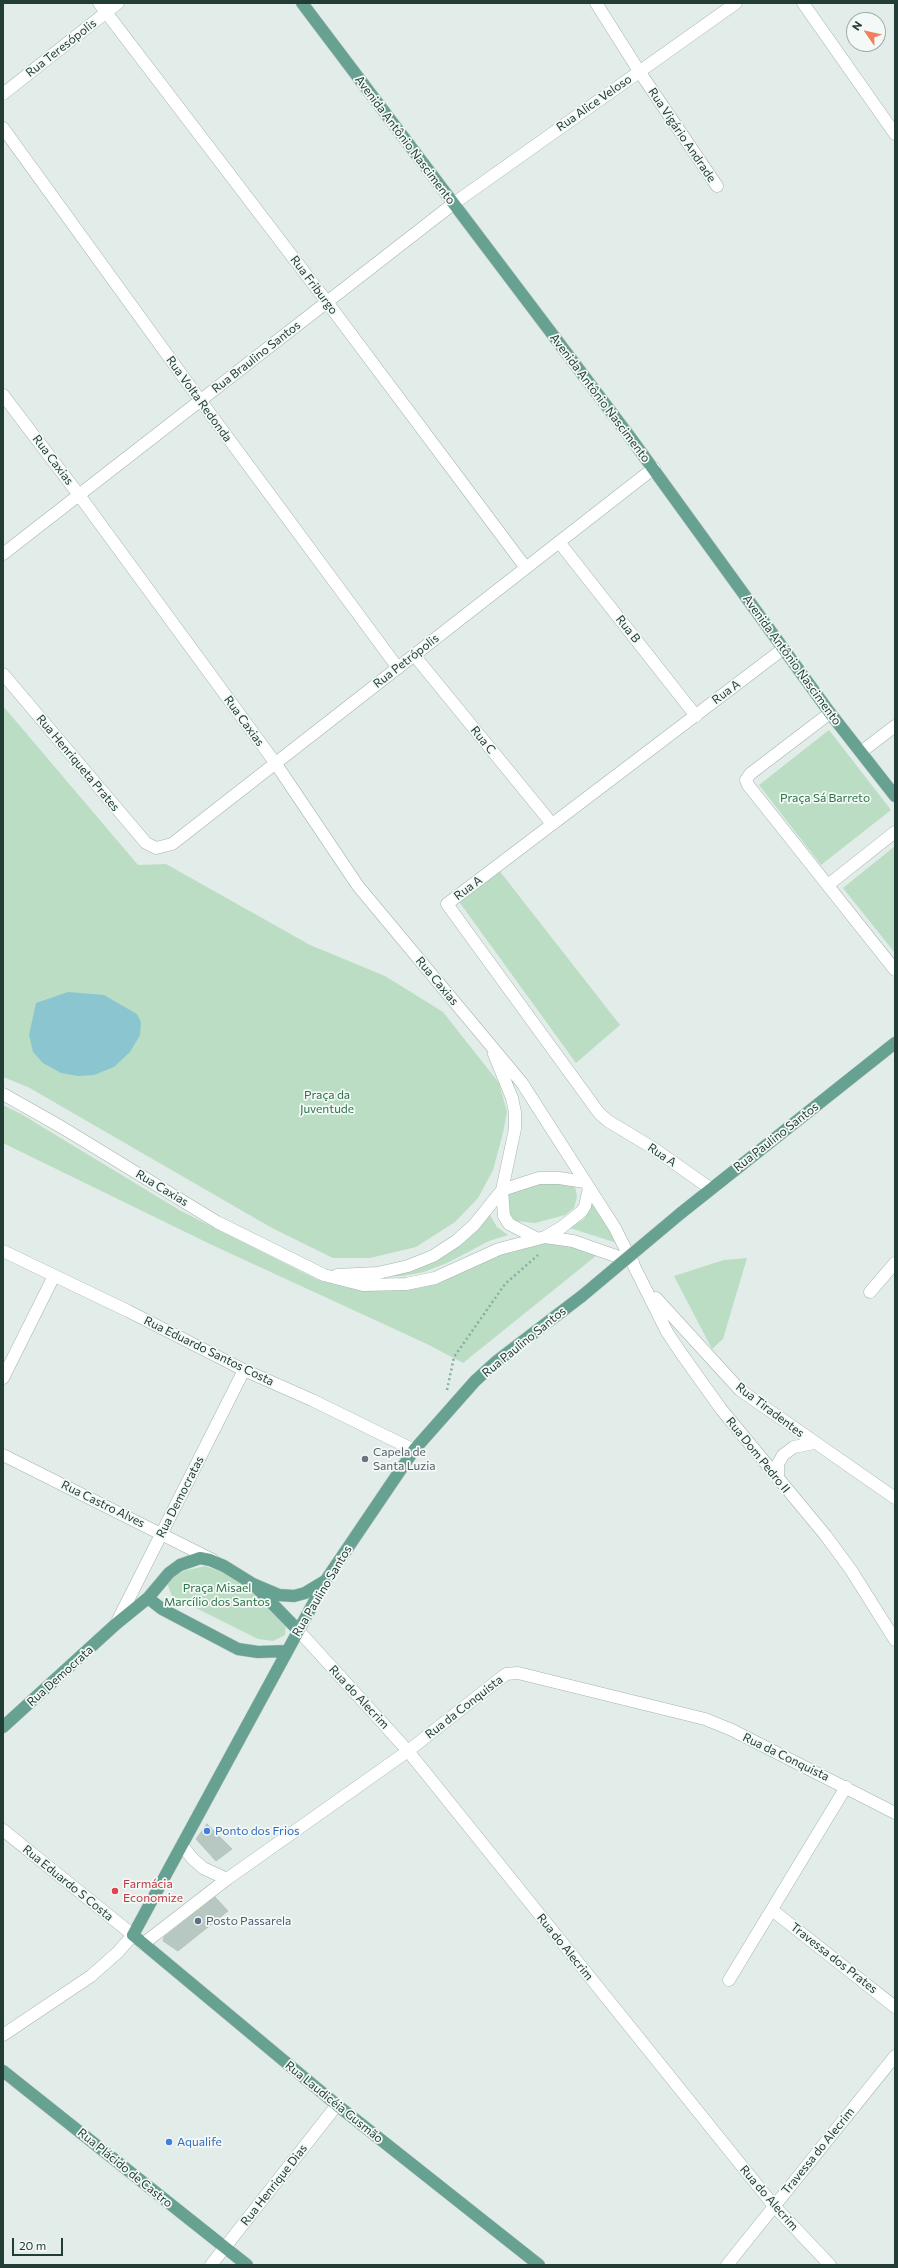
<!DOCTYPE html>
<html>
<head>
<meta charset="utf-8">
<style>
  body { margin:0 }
  #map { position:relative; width:898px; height:2268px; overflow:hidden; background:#e2ece8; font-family:Commissioner,sans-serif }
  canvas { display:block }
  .frame { position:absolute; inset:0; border:4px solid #223d36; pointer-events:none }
  .north { position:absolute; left:846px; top:12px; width:40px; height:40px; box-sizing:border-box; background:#f3f9f6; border:1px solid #9faea9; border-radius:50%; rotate:304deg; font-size:11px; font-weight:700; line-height:16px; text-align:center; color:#223d36 }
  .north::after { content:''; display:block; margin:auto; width:14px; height:18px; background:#f0805d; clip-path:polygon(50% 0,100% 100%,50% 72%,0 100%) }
  .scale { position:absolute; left:12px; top:2238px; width:51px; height:18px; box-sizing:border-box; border:2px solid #223d36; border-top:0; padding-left:5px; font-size:12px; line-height:14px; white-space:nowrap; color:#223d36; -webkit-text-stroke:3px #f3f9f6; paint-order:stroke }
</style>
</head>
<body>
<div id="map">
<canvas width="898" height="2268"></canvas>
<div class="frame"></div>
<div class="north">N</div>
<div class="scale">20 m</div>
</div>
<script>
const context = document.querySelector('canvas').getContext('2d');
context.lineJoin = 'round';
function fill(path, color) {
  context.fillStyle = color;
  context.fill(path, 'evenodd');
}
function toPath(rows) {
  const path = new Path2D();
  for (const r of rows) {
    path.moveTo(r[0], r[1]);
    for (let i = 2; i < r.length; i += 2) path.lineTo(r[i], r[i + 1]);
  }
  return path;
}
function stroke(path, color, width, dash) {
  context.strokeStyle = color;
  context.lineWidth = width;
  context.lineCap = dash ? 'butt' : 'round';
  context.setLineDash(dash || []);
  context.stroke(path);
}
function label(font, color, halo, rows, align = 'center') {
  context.font = font + ' Commissioner,sans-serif';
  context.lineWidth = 3.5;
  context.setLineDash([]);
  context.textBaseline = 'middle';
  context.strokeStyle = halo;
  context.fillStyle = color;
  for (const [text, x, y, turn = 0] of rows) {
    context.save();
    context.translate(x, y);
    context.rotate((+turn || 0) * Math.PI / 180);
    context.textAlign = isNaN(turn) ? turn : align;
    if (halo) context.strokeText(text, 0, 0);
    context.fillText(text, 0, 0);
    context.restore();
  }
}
const green = toPath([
  [3,706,138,865,166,864,310,945,385,976,443,1012,499,1083,507,1112,503,1133,493,1170,478,1198,455,1222,416,1247,370,1258,333,1258,272,1228,28,1087,3,1077],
  [829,730,891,810,821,865,759,785],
  [895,846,895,953,843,888],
  [498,869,620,1025,576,1063,460,903,460,899],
  [3,1105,21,1114,181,1211,316,1279,348,1288,419,1288,449,1277,504,1251,530,1244,556,1242,578,1245,597,1255,463,1363,427,1344,212,1245,3,1143],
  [531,1181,575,1186,577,1197,574,1208,565,1215,535,1223,516,1221,506,1212,506,1200,509,1189],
  [592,1203,607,1225,617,1243,570,1228,584,1219],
  [487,1210,497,1227,508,1235,489,1241,447,1263,424,1272,403,1276,372,1277,421,1265],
  [747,1258,723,1339,712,1349,674,1276,724,1260],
  [205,1566,225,1573,248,1588,278,1612,286,1623,285,1635,273,1641,258,1639,172,1596,167,1583,174,1577,184,1571]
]);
const water = toPath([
  [68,992,104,995,137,1014,141,1022,140,1035,130,1052,114,1067,94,1075,78,1076,61,1073,43,1063,33,1052,29,1035,36,1003]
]);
const building = toPath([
  [207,1824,232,1849,216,1861,196,1839,207,1824],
  [215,1897,228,1911,178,1951,163,1941,164,1937,215,1897]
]);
const path = toPath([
  [447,1390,454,1357,505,1284,538,1255]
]);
const minor = toPath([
  [99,3,327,302,526,568],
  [596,3,639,71,717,186],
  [803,3,895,134],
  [3,94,118,3],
  [3,128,200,400,398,668],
  [3,395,79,495,276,764,358,886,522,1083,615,1228,667,1332,681,1353,721,1409,826,1536,851,1570,895,1640],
  [559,542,696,716],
  [3,554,453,204,736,3],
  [414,655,552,824],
  [3,674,146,843,156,848,172,844,654,468],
  [830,713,750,774,746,780,748,785,895,970],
  [861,752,895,726],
  [828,885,895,832],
  [494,1054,512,1098,515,1112,515,1129,502,1190,504,1216,509,1224,536,1238],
  [3,1094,63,1128,217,1222,324,1275,363,1285,406,1284,435,1278,499,1249,545,1237,573,1241,633,1262],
  [711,1189,653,1148,608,1121,599,1113,447,904,783,649],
  [545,1237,562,1227,582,1211,585,1206,589,1188],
  [3,1251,128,1311,244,1370,312,1400,414,1450],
  [337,1275,378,1273,408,1266,433,1256,456,1241,474,1225,502,1190,539,1178,559,1178,585,1182],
  [870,1292,895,1263],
  [656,1298,740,1390,895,1498],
  [3,1378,54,1276],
  [3,1455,213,1560],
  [778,1479,778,1464,783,1455,794,1447,814,1443],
  [116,1624,244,1370],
  [298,1630,408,1751,774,2206,830,2265],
  [3,1830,133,1935,118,1952,91,1976,3,2035],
  [182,1845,192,1858,203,1868,227,1879],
  [772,1910,895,2007],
  [143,1944,227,1879,408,1751,506,1674,518,1673,705,1719,732,1730,895,1813],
  [729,1980,846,1787],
  [211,2265,337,2105],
  [727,2265,895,2056]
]);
const major = toPath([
  [302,3,630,437,830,713,895,796],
  [681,1213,895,1043],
  [257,1588,298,1630],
  [148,1598,162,1609,238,1649,258,1652,286,1651],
  [3,1727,116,1624,148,1598,169,1573,180,1565,200,1558,210,1560,224,1566,253,1584,279,1595,294,1596,305,1593,325,1581],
  [3,2071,247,2265],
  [539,2265,337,2105,133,1935,326,1580,414,1450,475,1381,497,1361,582,1296]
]);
const majorBridge = toPath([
  [582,1296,681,1213]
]);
const markers = [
  [365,1459,4,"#6b7280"],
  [207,1831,4,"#3f7fe0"],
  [115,1891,4,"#e0444e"],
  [198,1921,4,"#5c6f8a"],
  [169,2142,4,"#3f7fe0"]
];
const streetNames = [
  ["Rua Teresópolis",61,48,-38],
  ["Rua Alice Veloso",594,103,-35],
  ["Rua Vigário Andrade",682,135,56],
  ["Avenida Antônio Nascimento",405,140,53],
  ["Rua Friburgo",314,285,53],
  ["Rua Braulino Santos",256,357,-38],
  ["Avenida Antônio Nascimento",600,398,53],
  ["Rua Volta Redonda",199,399,54],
  ["Rua Caxias",53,460,53],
  ["Rua B",628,629,52],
  ["Avenida Antônio Nascimento",792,660,54],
  ["Rua Petrópolis",406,661,-38],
  ["Rua A",726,692,-37],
  ["Rua Caxias",244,721,54],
  ["Rua C",483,740,51],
  ["Rua Henriqueta Prates",78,763,50],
  ["Rua A",468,888,-37],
  ["Rua Caxias",437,981,50],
  ["Rua Paulino Santos",776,1137,-38],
  ["Rua A",662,1155,34],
  ["Rua Caxias",162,1188,31],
  ["Rua Paulino Santos",524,1342,-39],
  ["Rua Eduardo Santos Costa",209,1351,26],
  ["Rua Tiradentes",770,1410,37],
  ["Rua Dom Pedro II",758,1455,51],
  ["Rua Democratas",180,1497,-63],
  ["Rua Castro Alves",103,1504,26],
  ["Rua Paulino Santos",322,1591,-59],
  ["Rua Democrata",60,1676,-42],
  ["Rua do Alecrim",359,1697,47],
  ["Rua da Conquista",464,1707,-38],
  ["Rua da Conquista",786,1757,26],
  ["Rua Eduardo S Costa",68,1883,39],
  ["Rua do Alecrim",565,1947,51],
  ["Travessa dos Prates",834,1958,38],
  ["Rua Laudicéia Gusmão",334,2102,39],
  ["Travessa do Alecrim",818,2151,-51],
  ["Rua Plácido de Castro",125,2168,39],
  ["Rua Henrique Dias",274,2185,-52],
  ["Rua do Alecrim",769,2198,49]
];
const parkNames = [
  ["Praça Sá Barreto",825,798],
  ["Praça da",327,1095],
  ["Juventude",327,1109],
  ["Praça Misael",217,1588],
  ["Marcílio dos Santos",217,1602]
];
const worshipNames = [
  ["Capela de",373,1452],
  ["Santa Luzia",373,1466]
];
const shopNames = [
  ["Ponto dos Frios",215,1831],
  ["Aqualife",177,2142]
];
const healthNames = [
  ["Farmácia",123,1884],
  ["Economize",123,1898]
];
const serviceNames = [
  ["Posto Passarela",206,1921]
];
fill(green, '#bbddc4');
fill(water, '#8bc6d0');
fill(building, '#b7c7c1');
stroke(building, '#b5c6be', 1);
stroke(minor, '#a5b4af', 13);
stroke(major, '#c1c9c7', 13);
stroke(path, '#83afa1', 2.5, [2, 3]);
stroke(minor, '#fff', 12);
stroke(major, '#67a192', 12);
stroke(majorBridge, '#c1c9c7', 13, []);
stroke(majorBridge, '#67a192', 12);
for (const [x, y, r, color] of markers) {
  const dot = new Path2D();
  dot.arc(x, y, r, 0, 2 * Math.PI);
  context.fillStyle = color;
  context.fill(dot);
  stroke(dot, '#f3f9f6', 1.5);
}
label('12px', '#223d36', '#f3f9f6', streetNames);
label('12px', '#2d7348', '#f3f9f6', parkNames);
label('12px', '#5b616d', '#f3f9f6', worshipNames, 'left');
label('12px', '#366cbe', '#f3f9f6', shopNames, 'left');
label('12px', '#be3a42', '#f3f9f6', healthNames, 'left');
label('12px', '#4e5e75', '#f3f9f6', serviceNames, 'left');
</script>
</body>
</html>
